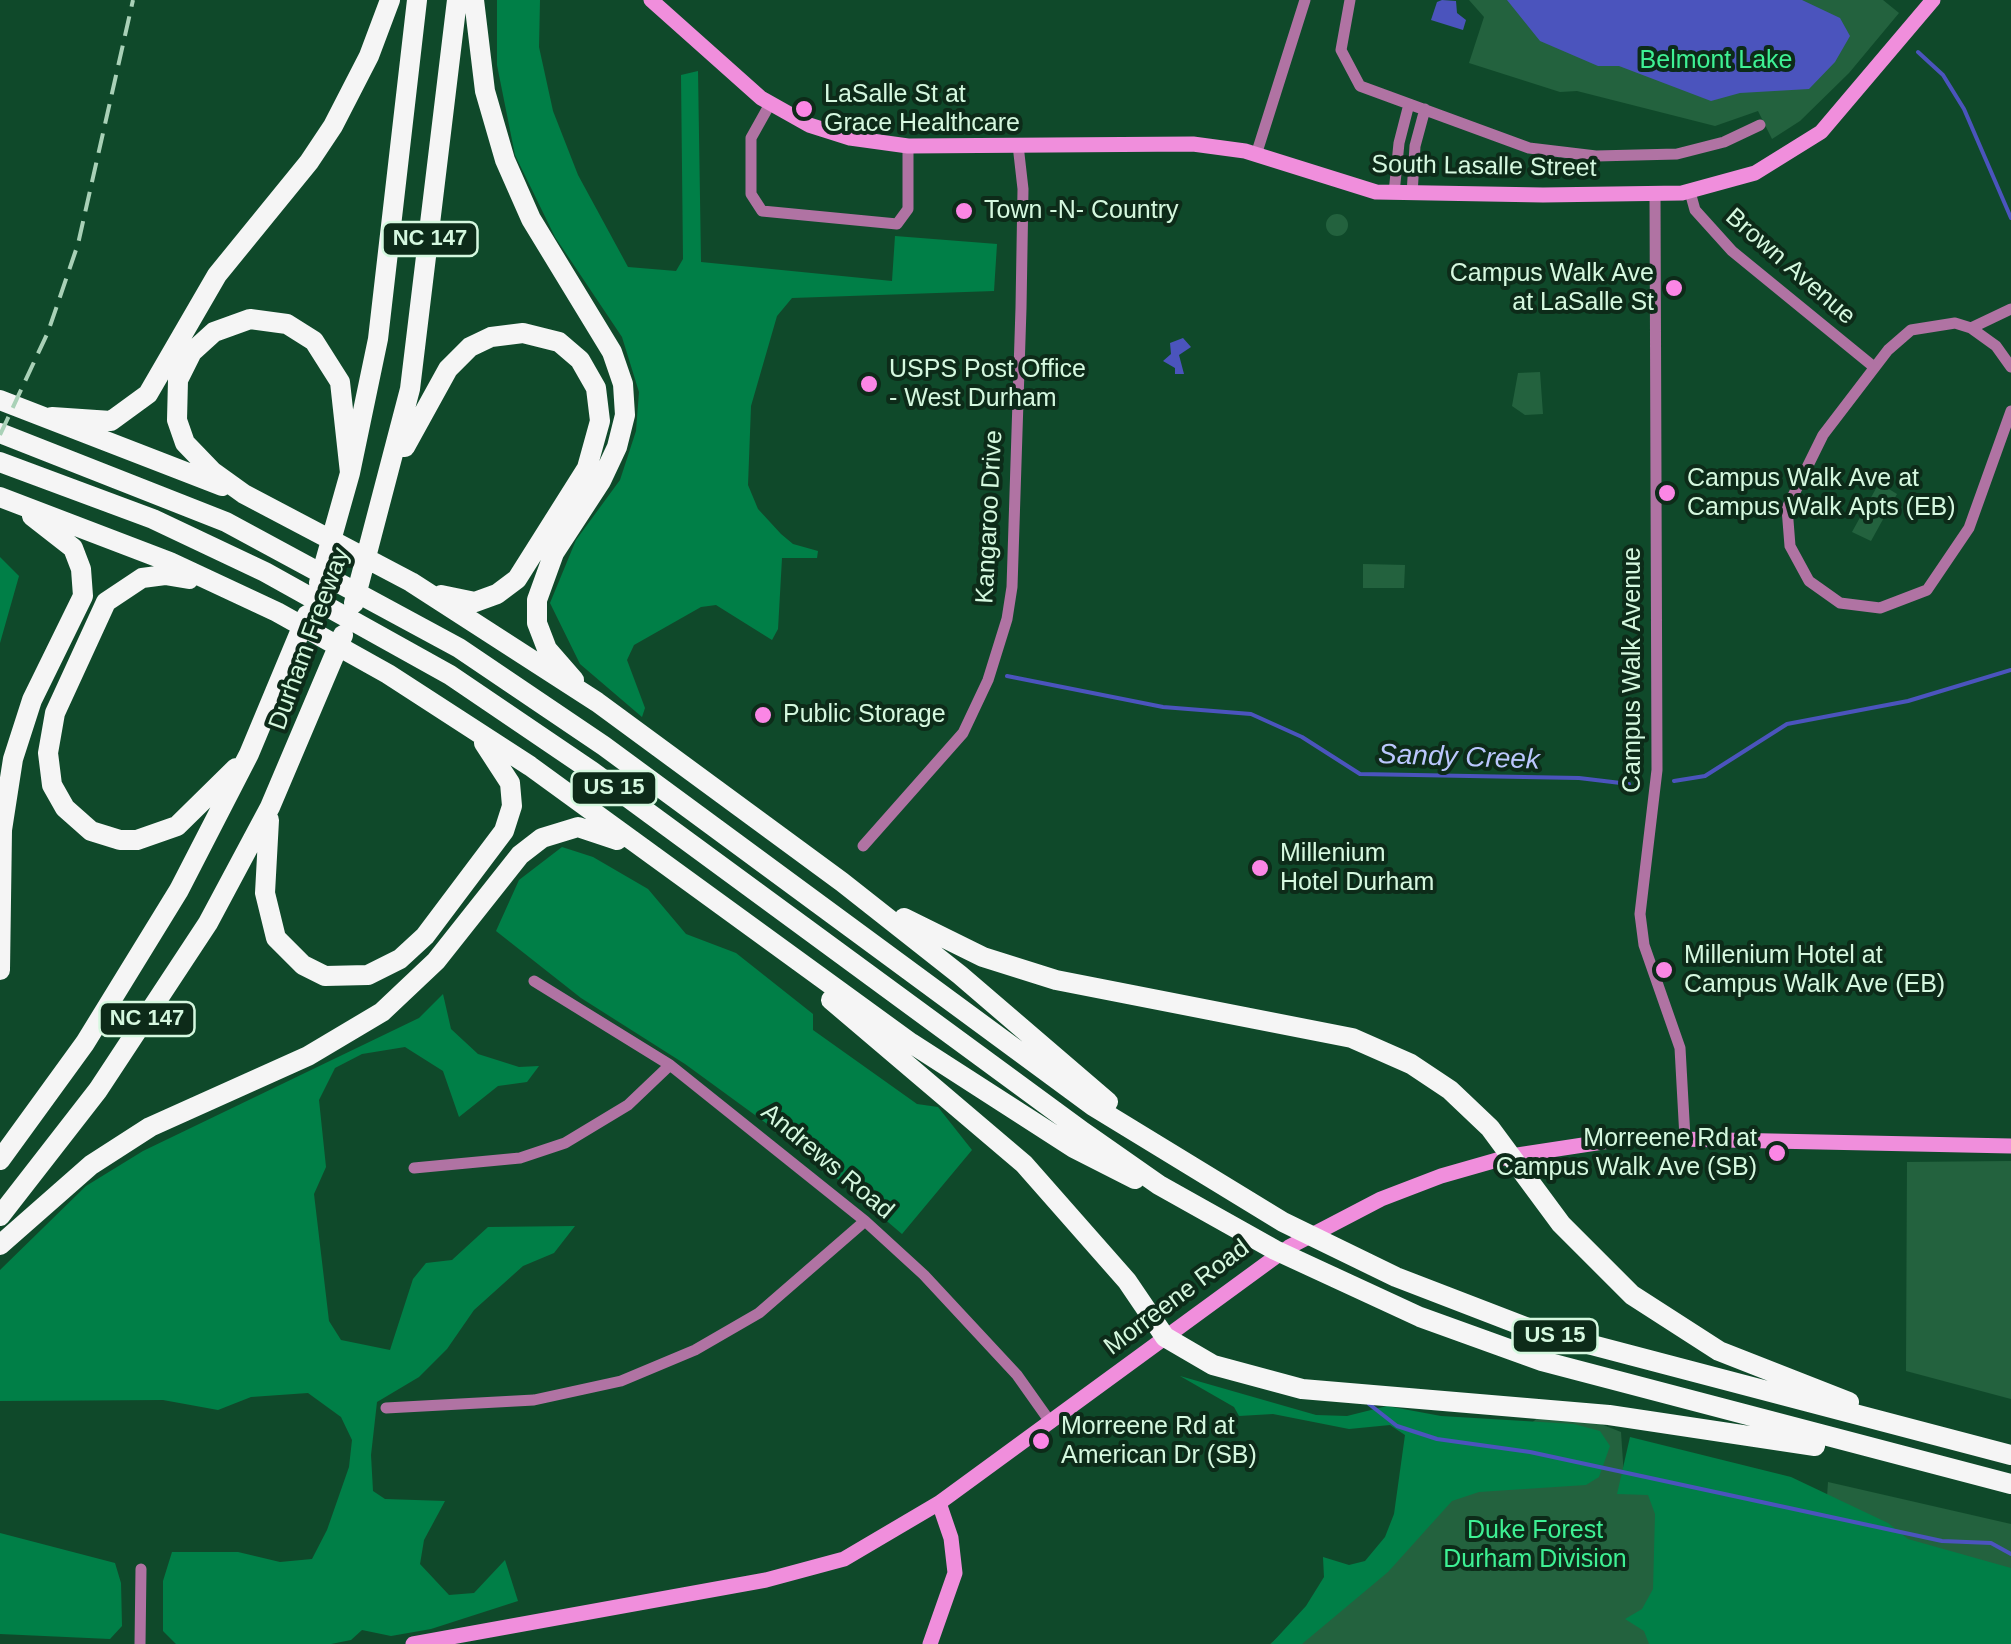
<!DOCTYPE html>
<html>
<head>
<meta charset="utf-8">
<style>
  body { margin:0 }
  canvas { display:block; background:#0f492a }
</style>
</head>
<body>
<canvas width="2011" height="1644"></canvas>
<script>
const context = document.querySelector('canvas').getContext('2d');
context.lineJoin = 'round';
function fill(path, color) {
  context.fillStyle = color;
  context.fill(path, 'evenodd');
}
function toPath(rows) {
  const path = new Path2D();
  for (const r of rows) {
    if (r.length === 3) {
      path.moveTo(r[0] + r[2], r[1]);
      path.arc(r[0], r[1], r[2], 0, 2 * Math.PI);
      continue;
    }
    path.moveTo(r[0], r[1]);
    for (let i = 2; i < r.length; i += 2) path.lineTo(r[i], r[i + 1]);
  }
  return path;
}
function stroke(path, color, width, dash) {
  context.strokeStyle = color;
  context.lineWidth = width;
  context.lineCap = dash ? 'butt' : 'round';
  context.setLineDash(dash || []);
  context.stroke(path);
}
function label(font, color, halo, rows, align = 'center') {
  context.font = font + ' Helvetica,sans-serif';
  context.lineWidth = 8;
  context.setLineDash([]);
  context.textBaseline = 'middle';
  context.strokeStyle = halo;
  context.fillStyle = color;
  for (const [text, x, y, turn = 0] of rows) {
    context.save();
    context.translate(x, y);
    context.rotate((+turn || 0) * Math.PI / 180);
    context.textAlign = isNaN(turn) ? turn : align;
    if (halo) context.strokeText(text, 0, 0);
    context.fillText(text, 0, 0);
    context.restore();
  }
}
const green = toPath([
  [1469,0,1883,0,1899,13,1849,73,1800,121,1772,139,1758,111,1715,126,1577,91,1560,92,1469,63,1484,17],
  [1337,225,11],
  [1540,372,1543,414,1525,415,1512,406,1518,373],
  [1879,483,1897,494,1871,541,1852,532],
  [1363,564,1405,565,1404,588,1363,588],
  [2011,1161,2011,1399,1906,1371,1907,1162],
  [1541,1415,1593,1421,1621,1432,1625,1492,1827,1497,1828,1482,2011,1524,2011,1644,1270,1644]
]);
const forest = toPath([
  [497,0,540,0,539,47,553,111,578,175,628,267,676,271,683,259,681,75,698,71,701,262,892,281,895,236,997,244,994,291,792,298,777,316,751,406,748,485,758,509,781,534,793,544,818,551,817,558,782,558,778,629,772,640,716,605,701,607,634,645,627,660,645,708,642,717,580,664,550,603,576,540,620,480,636,431,639,392,622,337,555,237,515,155,497,65],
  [0,557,19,576,0,643],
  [562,847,593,857,648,889,686,934,736,953,813,1014,813,1030,917,1104,938,1107,972,1150,902,1234,807,1153,685,1064,581,998,496,931,519,880],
  [443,994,451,1029,478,1054,519,1067,539,1066,527,1082,498,1086,459,1117,443,1071,405,1047,362,1054,335,1068,319,1100,326,1167,314,1194,329,1321,341,1340,390,1350,413,1279,426,1263,452,1260,488,1227,575,1226,554,1253,523,1266,474,1310,447,1349,419,1377,377,1402,371,1455,373,1491,385,1499,445,1501,424,1540,420,1564,449,1595,474,1593,505,1560,518,1601,431,1629,391,1636,362,1630,351,1640,331,1644,176,1644,163,1631,163,1581,172,1552,238,1552,280,1562,312,1559,327,1530,349,1467,352,1440,341,1417,308,1393,251,1397,218,1410,163,1400,0,1401,0,1270,86,1186,143,1151,419,1018],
  [1180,1376,1316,1415,1347,1416,1387,1406,1441,1416,1574,1424,1600,1431,1610,1446,1599,1477,1586,1485,1479,1492,1452,1501,1388,1572,1302,1644,1271,1644,1306,1606,1324,1577,1323,1557,1349,1565,1365,1561,1385,1537,1394,1514,1405,1435,1390,1425,1349,1429,1273,1414,1239,1416,1234,1407],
  [1630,1437,1791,1477,1888,1523,1908,1539,2011,1568,2011,1644,1649,1644,1644,1631,1625,1619,1642,1609,1653,1589,1655,1514,1648,1495,1617,1494],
  [0,1533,115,1563,121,1583,122,1626,110,1639,0,1634]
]);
const water = toPath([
  [1442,0,1456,1,1457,13,1466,20,1463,30,1431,20,1437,2],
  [1507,0,1802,0,1840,18,1850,36,1835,62,1809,89,1740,93,1711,101,1619,66,1598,66,1540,41],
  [1183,338,1191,347,1179,355,1184,374,1175,374,1175,368,1163,361,1171,354,1170,343]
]);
const stream = toPath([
  [1918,52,1943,75,1964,109,2011,218],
  [1007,676,1163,707,1251,714,1302,737,1360,774,1579,778,1629,784],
  [1674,781,1705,776,1787,724,1908,701,2011,670],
  [1369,1404,1397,1426,1437,1439,1530,1452,1942,1541,1991,1543,2011,1554]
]);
const street = toPath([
  [1350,0,1341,50,1360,86,1529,148,1596,156,1677,154,1724,142,1760,125],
  [770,104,751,138,751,194,762,211,897,224,908,209,908,146],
  [1256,155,1305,0],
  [1690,192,1695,210,1732,251,1874,367],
  [1394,193,1399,143,1409,104],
  [1412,194,1415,146,1425,109],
  [1655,194,1657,770,1640,914,1644,945,1680,1048,1685,1138],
  [1971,328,2011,309],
  [2011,367,1996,346,1971,328,1955,323,1911,330,1888,350,1823,435,1787,508,1790,546,1809,581,1840,603,1880,608,1927,590,1969,528,2011,411],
  [863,846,963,733,988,680,1007,619,1012,587,1021,308,1023,189,1018,145],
  [534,981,670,1065,865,1221,924,1275,1017,1375,1051,1423],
  [414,1168,520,1158,565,1143,628,1105,670,1065],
  [386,1408,534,1400,621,1381,695,1350,759,1313,865,1221],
  [140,1644,141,1569]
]);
const secondary = toPath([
  [651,0,761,98,809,125,850,138,908,146,1193,144,1245,151,1376,192,1543,195,1682,193,1755,173,1821,132,1933,0],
  [413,1644,766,1580,844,1559,939,1503,1289,1247,1381,1199,1441,1176,1511,1156,1629,1138,2011,1146],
  [930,1644,955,1573,951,1538,939,1503]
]);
const highway = toPath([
  [474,0,485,91,505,160,531,219,612,352,623,384,625,415,617,447,601,481,554,553,537,600,537,623,547,649,574,680],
  [0,400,222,486],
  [52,417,111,421,148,394,217,275,309,162,333,126,369,56,390,0],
  [0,433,226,522,459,648,604,746,1093,1106,1283,1222,1396,1277,1531,1329,2011,1455],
  [405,447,448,369,470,347,491,337,523,333,559,342,580,360,596,388,600,421,587,468,517,579,497,594,475,602,441,595],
  [0,462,153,519,265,572,450,675,593,772,1082,1131,1159,1185,1275,1250,1420,1317,1542,1361,2011,1484],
  [350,473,340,382,314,341,287,324,250,319,214,332,192,352,178,380,177,420,185,443,212,471,244,494,411,582,597,702,842,882,960,975,1108,1102],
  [0,497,170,562,277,612,388,674,530,766,911,1043,1074,1148,1135,1179],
  [189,579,165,575,142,578,106,602,55,713,48,753,52,785,65,808,91,831,120,840,137,840,177,826,236,768],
  [319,583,350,473,378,339,417,0],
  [354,603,410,389,457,0],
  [269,820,265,893,276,938,303,965,325,976,368,975,400,959,425,936,504,831,512,806,510,783,484,743],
  [904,918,983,957,1056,980,1352,1038,1411,1064,1450,1090,1490,1128,1561,1224,1632,1295,1719,1351,1849,1402],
  [0,970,2,830,13,759,32,700,83,596,81,569,73,548,32,516],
  [831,1000,1024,1164,1127,1281,1165,1337,1213,1365,1302,1389,1609,1415,1815,1446],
  [0,1160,85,1043,179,890,249,754,307,615],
  [0,1216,98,1090,208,923,270,807,343,635],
  [0,1245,91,1165,150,1127,308,1056,382,1012,436,961,520,855,542,838,578,827,617,840]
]);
const rail = toPath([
  [0,435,48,332,78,244,133,0]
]);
const markers = [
  [804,109,10,"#fb86e5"],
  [964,211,10,"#fb86e5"],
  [1674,288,10,"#fb86e5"],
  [869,384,10,"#fb86e5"],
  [1667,493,10,"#fb86e5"],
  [763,715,10,"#fb86e5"],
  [1260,868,10,"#fb86e5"],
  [1664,970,10,"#fb86e5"],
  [1777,1153,10,"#fb86e5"],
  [1041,1441,10,"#fb86e5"]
];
const shields = [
  [430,239,95],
  [614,788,85],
  [147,1019,95],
  [1555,1336,85]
];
const shieldNames = [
  ["NC 147",430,239],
  ["US 15",614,788],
  ["NC 147",147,1019],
  ["US 15",1555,1336]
];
const parkNames = [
  ["Belmont Lake",1716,61],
  ["Duke Forest",1535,1531],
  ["Durham Division",1535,1560]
];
const poiNames = [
  ["LaSalle St at",824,95],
  ["Grace Healthcare",824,124],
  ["Town -N- Country",984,211],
  ["Campus Walk Ave",1654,274,"right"],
  ["at LaSalle St",1654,303,"right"],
  ["USPS Post Office",889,370],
  ["- West Durham",889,399],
  ["Campus Walk Ave at",1687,479],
  ["Campus Walk Apts (EB)",1687,508],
  ["Public Storage",783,715],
  ["Millenium",1280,854],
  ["Hotel Durham",1280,883],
  ["Millenium Hotel at",1684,956],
  ["Campus Walk Ave (EB)",1684,985],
  ["Morreene Rd at",1757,1139,"right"],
  ["Campus Walk Ave (SB)",1757,1168,"right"],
  ["Morreene Rd at",1061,1427],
  ["American Dr (SB)",1061,1456]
];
const streetNames = [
  ["South Lasalle Street",1484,167,1],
  ["Brown Avenue",1790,267,41],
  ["Kangaroo Drive",990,517,-87],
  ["Durham Freeway",310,639,-70],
  ["Campus Walk Avenue",1633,670,-90],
  ["Andrews Road",827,1162,40],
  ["Morreene Road",1177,1298,-37]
];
const waterNames = [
  ["Sandy Creek",1459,758,2]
];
fill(green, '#23623e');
fill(forest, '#007f47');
fill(water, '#4b54bd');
stroke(stream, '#4b54bd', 4);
stroke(street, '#b073a3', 11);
stroke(secondary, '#f08edc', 15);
stroke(highway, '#f5f5f5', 20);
stroke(rail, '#a9d1b7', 4, [20, 10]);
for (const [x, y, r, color] of markers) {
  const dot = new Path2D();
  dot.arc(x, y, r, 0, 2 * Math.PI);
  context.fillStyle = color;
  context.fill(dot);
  stroke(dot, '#0d2b19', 4);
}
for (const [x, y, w] of shields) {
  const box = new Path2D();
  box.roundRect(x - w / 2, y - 17, w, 34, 8);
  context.fillStyle = '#0d2b19';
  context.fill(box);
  stroke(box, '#d5f8df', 2.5);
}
label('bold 22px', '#d5f8df', null, shieldNames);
label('25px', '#3ef194', '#0d2b19', parkNames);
label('25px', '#d5f8df', '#0d2b19', poiNames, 'left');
label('25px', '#d5f8df', '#0d2b19', streetNames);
label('italic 28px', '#bbc7fd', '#0d2b19', waterNames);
</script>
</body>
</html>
